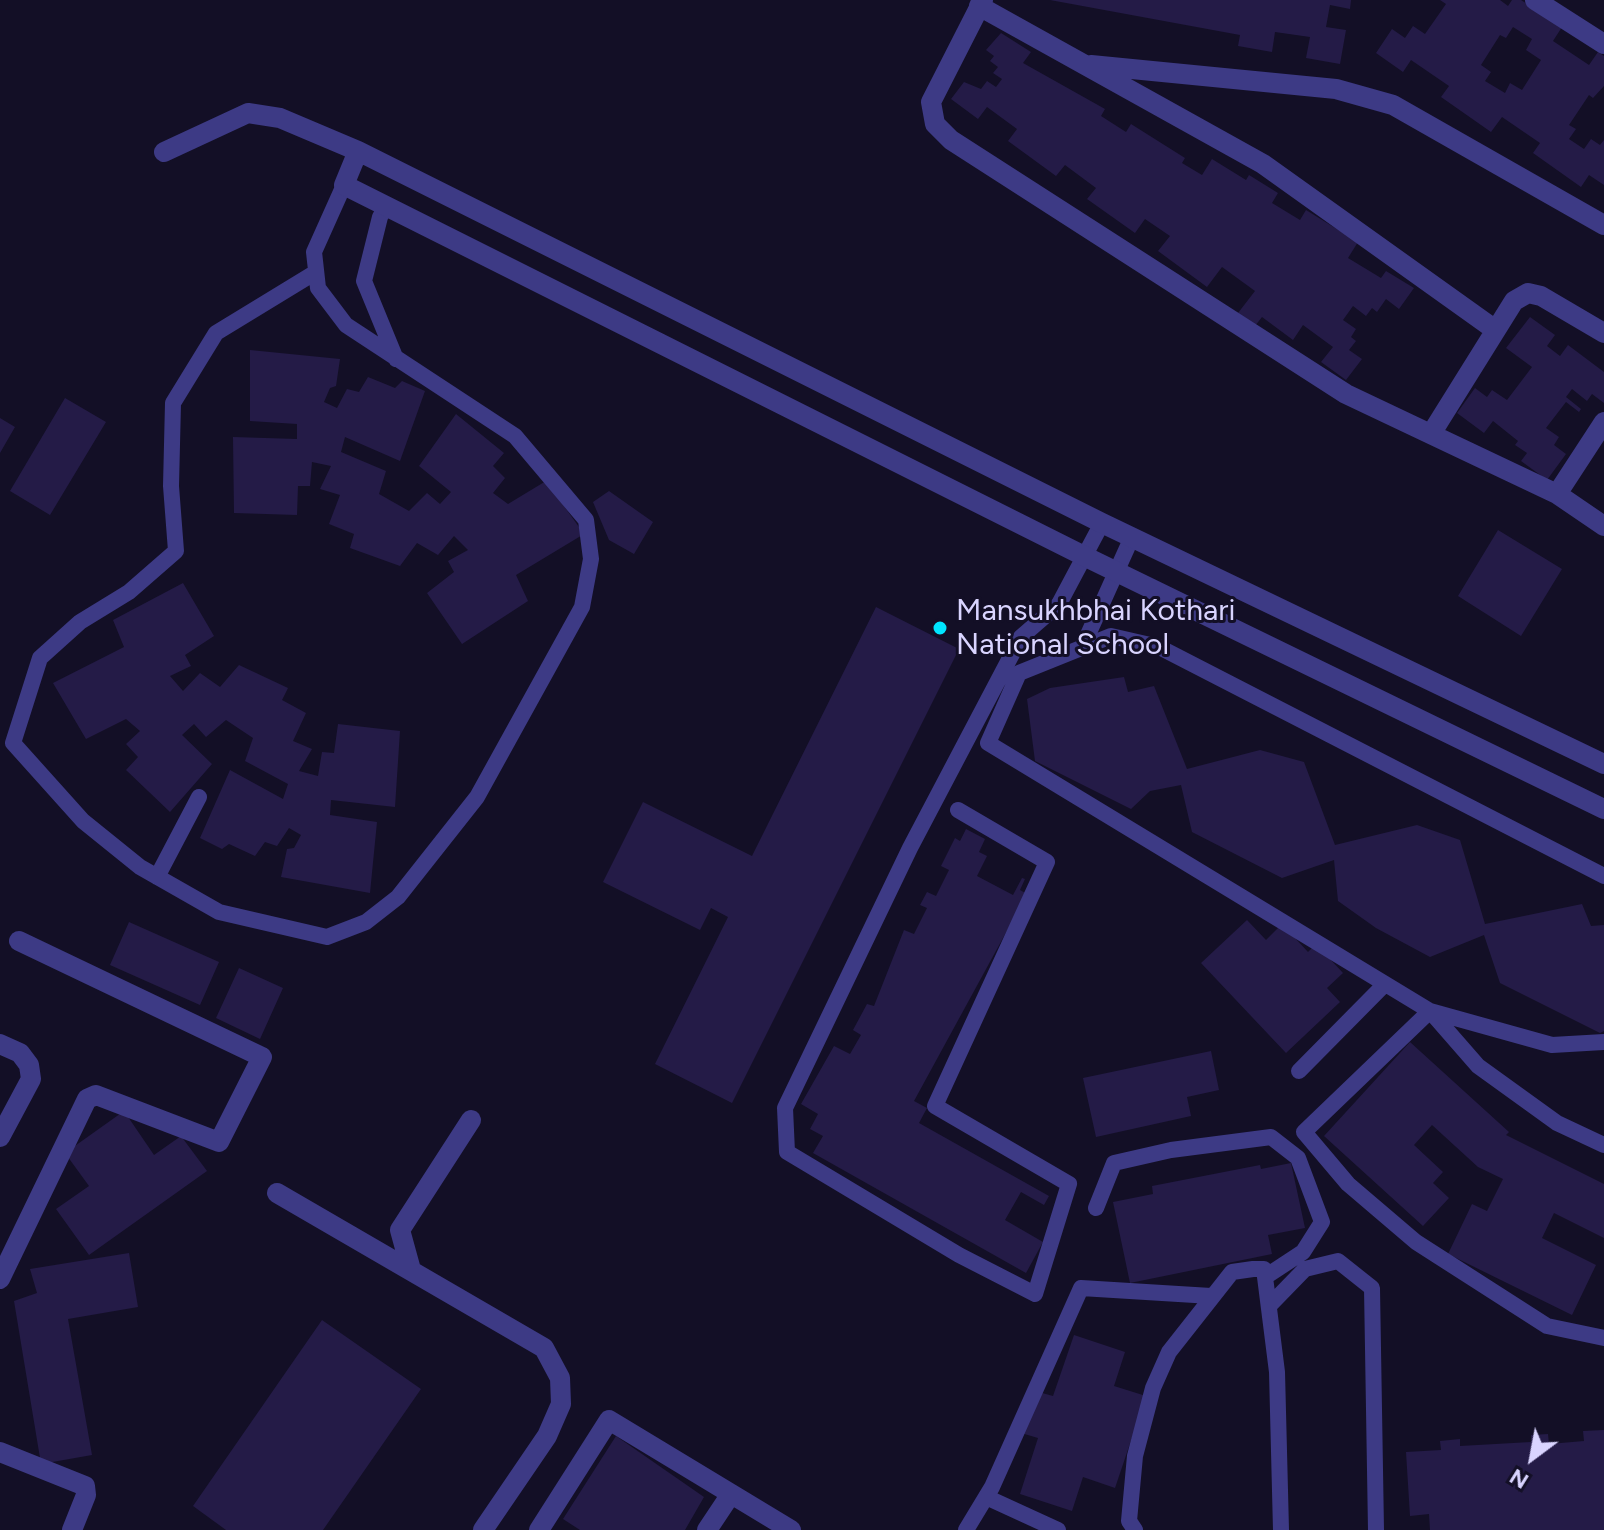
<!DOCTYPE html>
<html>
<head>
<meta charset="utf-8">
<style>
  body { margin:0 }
  #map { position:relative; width:1604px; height:1530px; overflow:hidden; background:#130f26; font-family:Figtree,sans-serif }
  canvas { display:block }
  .north { position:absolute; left:1492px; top:1418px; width:80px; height:80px; -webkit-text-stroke:6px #130f26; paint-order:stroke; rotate:212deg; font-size:22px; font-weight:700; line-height:32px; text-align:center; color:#d9d4ff }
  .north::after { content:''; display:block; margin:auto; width:28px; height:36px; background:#d9d4ff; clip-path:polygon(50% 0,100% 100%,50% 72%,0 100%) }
</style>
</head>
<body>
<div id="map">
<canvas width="1604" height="1530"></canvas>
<div class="north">N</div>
</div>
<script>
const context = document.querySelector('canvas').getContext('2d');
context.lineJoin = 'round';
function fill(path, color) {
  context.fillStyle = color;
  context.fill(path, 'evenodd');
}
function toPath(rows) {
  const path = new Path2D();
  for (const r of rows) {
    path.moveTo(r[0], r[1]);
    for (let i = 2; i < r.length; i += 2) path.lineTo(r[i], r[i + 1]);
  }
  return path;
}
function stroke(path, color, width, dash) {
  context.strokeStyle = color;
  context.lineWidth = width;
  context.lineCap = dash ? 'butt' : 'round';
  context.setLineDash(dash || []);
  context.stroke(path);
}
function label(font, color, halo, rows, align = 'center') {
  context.font = font + ' Figtree,sans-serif';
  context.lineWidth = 6;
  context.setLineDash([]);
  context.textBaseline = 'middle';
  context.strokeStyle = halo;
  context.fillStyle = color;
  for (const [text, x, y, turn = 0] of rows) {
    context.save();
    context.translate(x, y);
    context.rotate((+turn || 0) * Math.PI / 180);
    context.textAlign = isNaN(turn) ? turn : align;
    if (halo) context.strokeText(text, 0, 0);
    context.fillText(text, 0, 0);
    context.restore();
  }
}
const building = toPath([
  [1050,0,1351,0,1350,9,1330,5,1326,27,1346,30,1340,64,1306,58,1310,37,1275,32,1272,52,1238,46,1240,35],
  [1440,0,1500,0,1508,6,1512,0,1521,0,1562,27,1553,41,1589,65,1598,52,1604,56,1604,86,1593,98,1589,95,1569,125,1576,129,1569,139,1584,149,1591,139,1600,145,1604,140,1604,185,1589,175,1581,187,1533,153,1540,143,1502,117,1491,132,1441,97,1449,86,1411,60,1403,72,1376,53,1392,29,1405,38,1413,26,1425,34,1446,4],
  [1513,27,1532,39,1526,50,1541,60,1522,90,1510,83,1505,93,1485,81,1491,72,1481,65,1500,35,1506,38],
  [1001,33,1031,52,1023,63,1105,109,1101,116,1126,132,1131,124,1185,158,1182,163,1202,175,1212,159,1246,180,1249,175,1278,193,1272,203,1300,220,1306,210,1358,242,1348,258,1381,278,1386,271,1414,288,1399,309,1386,299,1377,312,1372,308,1366,316,1353,306,1343,320,1356,329,1351,337,1356,341,1349,350,1362,359,1346,380,1321,362,1333,347,1303,325,1293,340,1262,317,1255,326,1238,313,1255,291,1222,267,1207,287,1158,251,1170,236,1145,219,1135,233,1087,199,1096,188,1065,165,1056,176,1008,141,1017,129,987,107,978,119,951,99,964,82,981,89,987,81,996,87,1002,79,993,73,998,67,990,61,994,56,986,50],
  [1530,317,1555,335,1547,346,1560,356,1568,345,1604,372,1604,403,1592,394,1587,401,1572,389,1566,397,1581,409,1579,412,1566,402,1546,428,1559,437,1554,445,1566,454,1547,480,1521,461,1527,453,1515,445,1518,441,1493,421,1484,433,1457,413,1475,388,1487,397,1492,390,1507,400,1532,367,1506,348],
  [250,350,340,359,336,386,330,388,324,402,337,408,347,389,359,392,368,377,395,388,402,381,425,391,400,461,345,437,341,452,386,471,379,494,409,511,427,493,440,504,451,492,419,466,456,414,504,453,493,466,505,478,493,493,508,504,546,481,584,534,516,575,528,601,462,644,427,593,454,572,448,561,468,550,454,536,438,555,417,543,400,566,350,548,354,534,329,524,340,495,320,489,331,466,312,462,310,486,298,486,297,515,234,513,233,437,297,439,297,424,250,421],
  [65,398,106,422,50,515,10,491],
  [0,418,15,427,0,453],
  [609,491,653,522,634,554,609,540,593,502],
  [1498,530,1562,569,1521,636,1458,596],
  [183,583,214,636,185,655,191,666,170,676,183,691,200,673,220,687,239,665,288,688,282,700,306,713,293,741,312,749,299,771,318,776,322,752,334,753,338,724,400,731,395,807,331,800,330,815,377,822,370,893,281,877,287,849,294,848,301,835,289,828,277,846,265,842,255,856,229,844,222,849,200,838,230,770,283,799,288,784,245,761,253,738,226,720,206,737,194,724,182,735,212,764,170,812,126,770,138,757,126,744,140,731,126,719,86,739,53,683,124,647,113,620],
  [876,607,959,649,732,1103,655,1064,728,917,711,908,700,930,603,882,643,802,752,856],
  [1124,677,1128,692,1154,686,1187,769,1260,750,1304,762,1335,845,1417,825,1460,840,1485,924,1582,904,1591,926,1604,925,1604,1031,1600,1033,1500,983,1484,935,1430,957,1376,928,1338,901,1334,860,1282,878,1192,832,1181,785,1150,791,1131,809,1035,761,1027,699,1050,688],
  [966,829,985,839,979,852,987,856,977,876,1013,895,1022,878,1025,879,1020,890,1027,894,914,1101,927,1108,919,1123,1049,1196,1044,1205,1021,1192,1005,1220,1043,1242,1026,1273,813,1153,823,1136,810,1129,818,1114,801,1104,834,1046,850,1054,861,1035,853,1030,867,1004,874,1006,904,930,914,934,927,908,920,905,927,892,936,896,949,870,941,866,955,838,960,841],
  [1247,920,1266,940,1282,924,1308,952,1316,944,1343,973,1327,988,1340,1002,1286,1053,1201,963],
  [129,922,219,962,200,1005,110,965],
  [239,968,283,988,260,1039,216,1018],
  [1410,1042,1509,1132,1506,1135,1604,1184,1604,1238,1554,1213,1542,1238,1596,1265,1572,1315,1448,1254,1472,1204,1487,1211,1503,1179,1478,1167,1432,1125,1414,1145,1443,1172,1433,1183,1449,1198,1423,1226,1324,1136],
  [1211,1051,1219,1090,1187,1097,1191,1116,1096,1137,1083,1078],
  [124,1111,154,1155,181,1136,207,1171,89,1255,56,1209,89,1186,65,1153],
  [1291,1163,1305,1228,1268,1235,1272,1254,1130,1283,1113,1202,1153,1194,1152,1186,1260,1165,1261,1169],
  [129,1253,138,1307,68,1319,92,1455,41,1464,14,1301,37,1293,30,1269],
  [322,1320,421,1389,323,1530,226,1530,193,1506],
  [1074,1335,1125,1352,1114,1386,1146,1396,1115,1488,1083,1477,1072,1511,1020,1494,1038,1438,1021,1433,1035,1391,1053,1396],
  [1604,1430,1604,1530,1430,1530,1429,1514,1410,1516,1406,1452,1441,1450,1440,1441,1460,1439,1460,1446,1531,1442,1531,1435,1548,1434,1549,1444,1584,1441,1583,1431],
  [616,1436,704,1497,685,1530,580,1530,563,1519]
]);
const service = toPath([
  [386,206,380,217,364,281,396,359],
  [316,272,216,333,173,403,171,486,176,551,129,592,80,622,40,658,13,743,83,821,140,867,219,912,327,937,366,922,398,897,477,797,582,607,591,559,586,520,515,436,346,325,318,288,314,252,344,185],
  [1082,648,1132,537],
  [958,810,1047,862,935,1106,1069,1184,1035,1294,959,1255,787,1152,785,1108,910,848,1021,637,1059,604,1102,523],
  [1604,876,1159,647,1111,636,1019,673,988,743,1430,1011,1552,1045,1604,1042],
  [157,877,199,797],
  [1299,1071,1385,984],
  [1604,1145,1557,1123,1478,1066,1430,1011,1304,1132,1348,1184,1416,1242,1547,1326,1604,1338],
  [1096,1208,1114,1163,1171,1150,1271,1137,1298,1158,1322,1222,1303,1252,1265,1277],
  [1269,1306,1305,1269,1338,1261,1372,1288,1376,1530],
  [986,1497,1058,1530],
  [966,1530,992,1487,1081,1288,1211,1296],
  [1135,1530,1129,1521,1135,1456,1153,1388,1169,1352,1232,1272,1253,1269,1264,1269,1277,1372,1281,1530]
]);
const minor = toPath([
  [983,0,931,102,935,124,951,140,1346,394,1557,494,1604,526],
  [1535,0,1604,44],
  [979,6,1263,164,1494,329],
  [1091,65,1336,89,1393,105,1604,225],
  [358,151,344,185,1086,557,1604,809],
  [164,152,248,113,280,118,358,151,1102,523,1604,764],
  [1431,434,1514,301,1528,293,1541,296,1604,333],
  [1557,494,1604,422],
  [0,1044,20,1053,29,1065,31,1079,0,1137],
  [277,1193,544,1348,560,1378,561,1404,547,1436,483,1530],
  [411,1270,400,1230,471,1120],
  [0,1279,87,1099,96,1095,219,1142,262,1057,19,941],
  [0,1452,85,1486,86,1495,72,1530],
  [539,1530,609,1420,791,1530],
  [707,1530,731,1494]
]);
const markers = [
  [940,628,8,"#00e5ff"]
];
const poiNames = [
  ["Mansukhbhai Kothari",956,611],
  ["National School",956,645]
];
fill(building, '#241b47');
stroke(service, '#3d3a85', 16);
stroke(minor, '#3d3a85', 20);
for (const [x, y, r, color] of markers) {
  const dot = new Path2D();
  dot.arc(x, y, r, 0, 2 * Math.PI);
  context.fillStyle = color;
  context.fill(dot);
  stroke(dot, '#130f26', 3);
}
label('30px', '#d9d4ff', '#130f26', poiNames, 'left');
</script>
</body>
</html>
